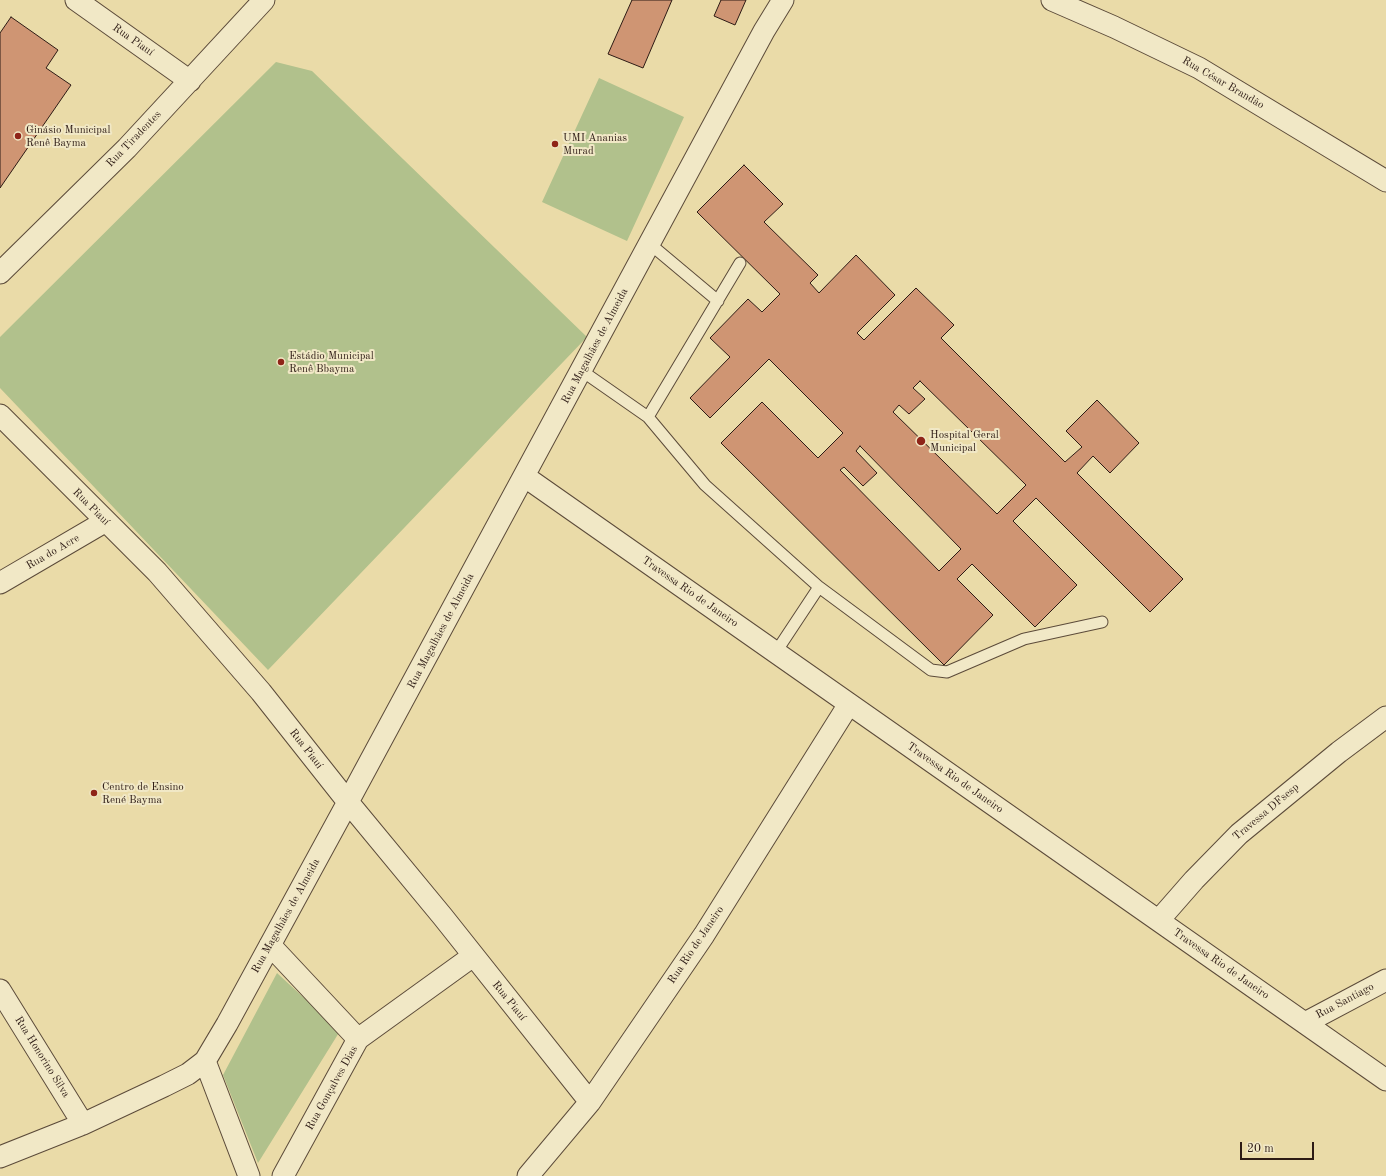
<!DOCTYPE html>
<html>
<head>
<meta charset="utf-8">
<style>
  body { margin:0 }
  #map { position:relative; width:1386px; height:1176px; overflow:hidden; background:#eadba8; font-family:"Old Standard TT",serif }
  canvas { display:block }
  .scale { position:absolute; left:1240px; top:1142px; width:74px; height:18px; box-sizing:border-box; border:2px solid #2d1b15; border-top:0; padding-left:5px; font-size:12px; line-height:14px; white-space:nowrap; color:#2d1b15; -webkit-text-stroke:3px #f1e8c6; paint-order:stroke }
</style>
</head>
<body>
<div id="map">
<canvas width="1386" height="1176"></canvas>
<div class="scale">20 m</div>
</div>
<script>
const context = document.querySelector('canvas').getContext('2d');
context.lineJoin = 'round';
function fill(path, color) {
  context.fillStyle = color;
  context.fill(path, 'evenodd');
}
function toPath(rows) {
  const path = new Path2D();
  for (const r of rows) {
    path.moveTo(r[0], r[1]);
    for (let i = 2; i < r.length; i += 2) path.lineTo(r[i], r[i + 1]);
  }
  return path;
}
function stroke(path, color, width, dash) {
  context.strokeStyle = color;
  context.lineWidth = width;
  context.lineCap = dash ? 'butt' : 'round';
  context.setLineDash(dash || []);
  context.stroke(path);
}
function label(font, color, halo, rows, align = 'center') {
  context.font = font + ' "Old Standard TT",serif';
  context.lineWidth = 4;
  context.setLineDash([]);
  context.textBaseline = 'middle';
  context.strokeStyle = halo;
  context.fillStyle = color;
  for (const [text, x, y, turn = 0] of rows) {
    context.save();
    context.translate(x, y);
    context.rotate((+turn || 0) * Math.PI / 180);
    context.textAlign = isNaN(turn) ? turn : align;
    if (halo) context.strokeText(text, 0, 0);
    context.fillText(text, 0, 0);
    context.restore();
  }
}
const green = toPath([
  [276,62,312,71,587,337,268,670,0,388,0,337],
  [599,78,684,117,627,241,542,202],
  [277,973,340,1031,258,1163,223,1075]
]);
const building = toPath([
  [632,0,672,0,643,68,608,54,632,0],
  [721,0,746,0,735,25,714,16,721,0],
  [11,17,58,50,46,68,71,85,0,188,0,33,11,17],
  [744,165,783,204,764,222,818,275,810,283,819,293,856,255,895,295,857,333,864,340,916,288,954,325,941,338,1065,462,1082,447,1066,431,1097,400,1139,443,1110,473,1093,456,1077,473,1183,579,1150,612,1036,498,1013,521,1077,585,1035,627,972,564,957,579,993,615,944,665,721,443,762,402,818,458,843,433,769,359,710,418,690,398,730,357,710,338,748,299,762,312,780,294,697,212,744,165],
  [920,381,1026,485,997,514,893,412,899,405,909,414,925,399,913,388,920,381],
  [860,446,961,549,939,571,840,470,844,467,863,486,877,473,856,451,860,446]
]);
const service = toPath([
  [650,244,718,301],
  [582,371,648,417,705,485,819,587,776,652],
  [648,417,740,263],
  [819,587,931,670,947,672,1024,639,1102,622]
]);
const minor = toPath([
  [76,0,190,81],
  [1052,0,1114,27,1199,68,1386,181],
  [0,273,127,148,264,0],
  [0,415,157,572,261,692,348,802,443,917,590,1102],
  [524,476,1386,1080],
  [0,583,106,521],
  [1159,920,1194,880,1239,834,1339,752,1386,717],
  [270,945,358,1039],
  [0,990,83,1124],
  [1305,1023,1386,980],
  [205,1061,249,1176],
  [0,1157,83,1124,164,1086,188,1074,205,1061,227,1024,348,802,764,31,783,0],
  [283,1176,358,1039,473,956],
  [528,1176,590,1102,704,935,849,704]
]);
const markers = [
  [18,136,4,"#8f2418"],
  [555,144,4,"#8f2418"],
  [281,362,4,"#8f2418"],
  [921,441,5,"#8f2418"],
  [94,793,4,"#8f2418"]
];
const streetNames = [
  ["Rua Piauí",133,40,35],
  ["Rua César Brandão",1223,83,30],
  ["Rua Tiradentes",134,139,-46],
  ["Rua Magalhães de Almeida",595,346,-62],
  ["Rua Piauí",91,507,45],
  ["Rua do Acre",53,552,-30],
  ["Travessa Rio de Janeiro",690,592,35],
  ["Rua Magalhães de Almeida",441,631,-62],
  ["Rua Piauí",306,749,52],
  ["Travessa Rio de Janeiro",955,778,35],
  ["Travessa DFsesp",1266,812,-40],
  ["Rua Magalhães de Almeida",286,916,-61],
  ["Rua Rio de Janeiro",696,945,-56],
  ["Travessa Rio de Janeiro",1221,964,35],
  ["Rua Piauí",509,1001,51],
  ["Rua Santiago",1345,1001,-28],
  ["Rua Honorino Silva",42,1057,58],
  ["Rua Gonçalves Dias",332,1088,-61]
];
const poiNames = [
  ["Ginásio Municipal",26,130],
  ["Renê Bayma",26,143],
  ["UMI Ananias",563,138],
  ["Murad",563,151],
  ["Estádio Municipal",289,356],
  ["Renê Bbayma",289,369],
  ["Hospital Geral",930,435],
  ["Municipal",930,448],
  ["Centro de Ensino",102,787],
  ["René Bayma",102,800]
];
fill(green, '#b1c18c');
fill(building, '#cf9573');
stroke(building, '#2d1b15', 1);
stroke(service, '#5c4b3a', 13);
stroke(minor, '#5c4b3a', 23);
stroke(service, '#f1e8c6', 11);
stroke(minor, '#f1e8c6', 21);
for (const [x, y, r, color] of markers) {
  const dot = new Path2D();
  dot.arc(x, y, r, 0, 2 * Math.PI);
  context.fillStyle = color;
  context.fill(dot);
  stroke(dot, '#f1e8c6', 1.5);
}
label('11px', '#2d1b15', '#f1e8c6', streetNames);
label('11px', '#2d1b15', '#f1e8c6', poiNames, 'left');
</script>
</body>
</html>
